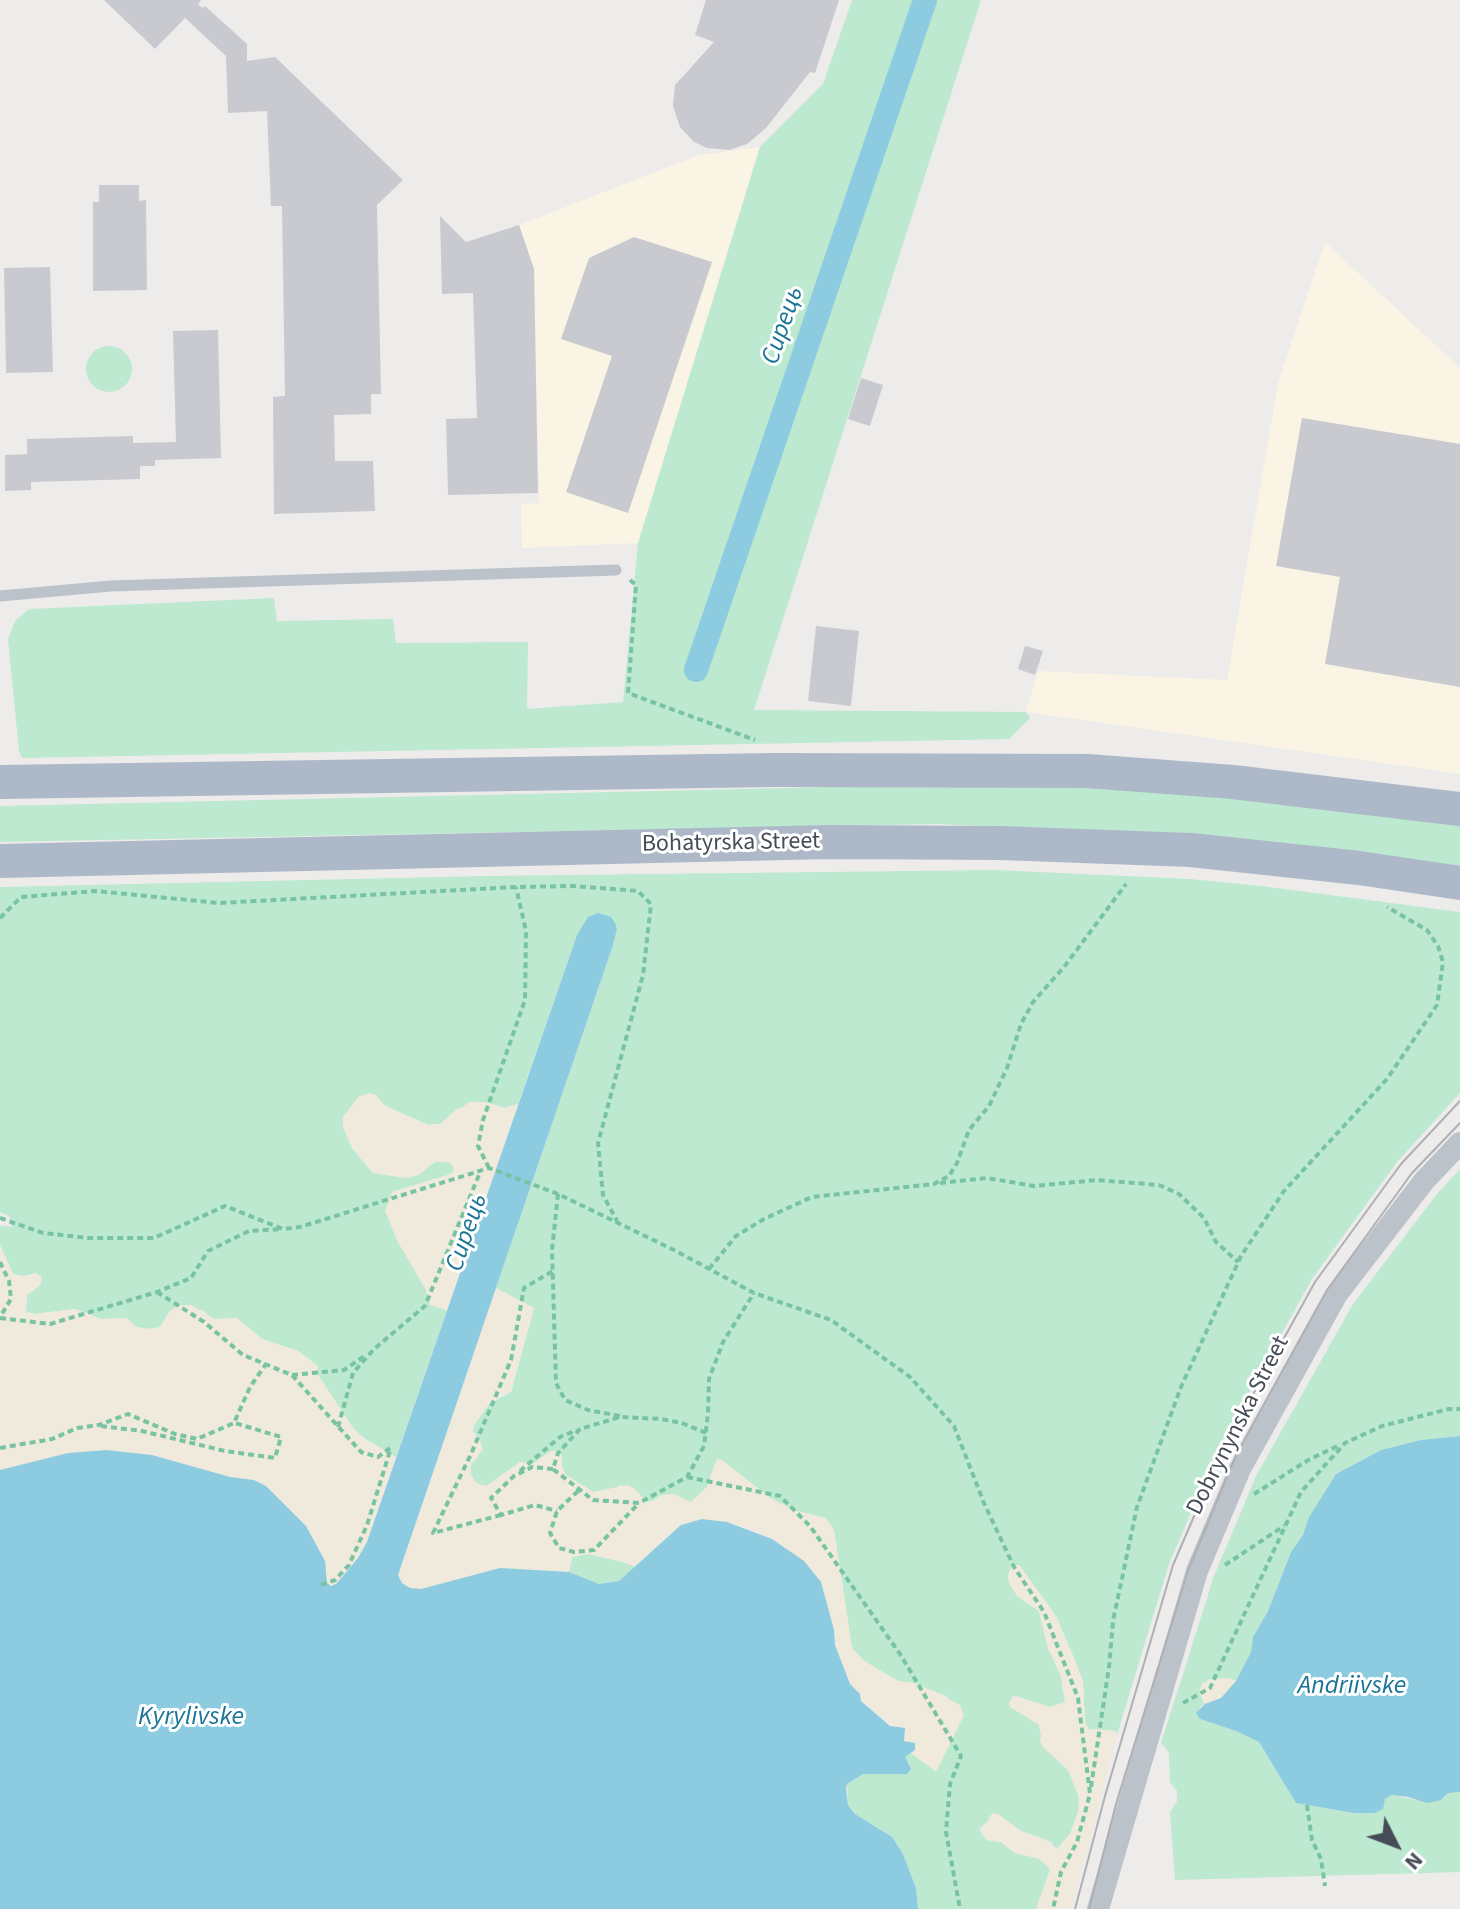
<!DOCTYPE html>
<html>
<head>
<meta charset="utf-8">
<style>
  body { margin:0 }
  #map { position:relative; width:1460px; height:1909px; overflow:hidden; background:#eeebeb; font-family:"Source Sans 3",sans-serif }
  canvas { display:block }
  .north { position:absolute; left:1356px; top:1805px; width:80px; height:80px; -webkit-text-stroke:6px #fff; paint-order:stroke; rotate:132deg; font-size:22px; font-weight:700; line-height:32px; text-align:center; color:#464d56 }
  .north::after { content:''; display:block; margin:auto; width:28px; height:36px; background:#464d56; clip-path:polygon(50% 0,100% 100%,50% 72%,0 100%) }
</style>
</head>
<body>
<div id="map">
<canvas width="1460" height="1909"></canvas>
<div class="north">N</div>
</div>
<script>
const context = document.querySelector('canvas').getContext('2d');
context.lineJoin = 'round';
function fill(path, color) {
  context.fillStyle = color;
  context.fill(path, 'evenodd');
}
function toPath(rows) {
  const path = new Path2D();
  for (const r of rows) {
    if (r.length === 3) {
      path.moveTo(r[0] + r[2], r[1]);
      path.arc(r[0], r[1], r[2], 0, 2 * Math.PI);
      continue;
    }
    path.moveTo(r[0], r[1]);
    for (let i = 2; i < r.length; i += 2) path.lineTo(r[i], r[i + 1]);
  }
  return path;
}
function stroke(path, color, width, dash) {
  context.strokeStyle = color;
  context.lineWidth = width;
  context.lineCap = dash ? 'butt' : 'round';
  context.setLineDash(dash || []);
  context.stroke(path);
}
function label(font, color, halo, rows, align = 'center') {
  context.font = font + ' "Source Sans 3",sans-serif';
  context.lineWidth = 6;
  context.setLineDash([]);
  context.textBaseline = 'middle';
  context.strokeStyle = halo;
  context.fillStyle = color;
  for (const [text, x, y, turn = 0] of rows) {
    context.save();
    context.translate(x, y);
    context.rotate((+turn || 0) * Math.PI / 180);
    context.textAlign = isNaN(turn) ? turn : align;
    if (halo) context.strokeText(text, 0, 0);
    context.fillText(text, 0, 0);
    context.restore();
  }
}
const commercial = toPath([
  [760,147,638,543,522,548,521,504,539,503,534,269,519,225,699,155],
  [1325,242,1460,368,1460,774,1026,712,1038,671,1227,680,1278,383]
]);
const green = toPath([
  [852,0,981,0,754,710,1026,712,1030,718,1009,739,22,758,19,751,8,639,15,621,29,609,274,598,277,621,393,619,396,643,528,642,527,709,623,702,638,543,760,147,823,84],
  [109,369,23],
  [1004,783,1183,790,1460,825,1460,869,1002,827,937,824,0,842,0,806],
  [995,870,1190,879,1261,886,1460,912,1460,1093,1397,1162,1312,1279,1220,1445,1169,1564,1117,1735,1115,1731,1089,1729,1085,1723,1083,1681,1056,1616,1019,1565,1011,1567,1008,1576,1017,1596,1039,1611,1048,1648,1061,1676,1065,1702,1050,1707,1016,1696,1011,1707,1039,1725,1043,1747,1068,1770,1079,1797,1078,1812,1071,1832,1059,1849,1056,1849,1051,1842,1021,1831,997,1814,981,1827,986,1840,1001,1842,1015,1853,1037,1858,1048,1866,1050,1870,1036,1909,918,1909,916,1888,903,1854,875,1826,860,1819,848,1805,847,1784,863,1774,874,1773,911,1753,936,1771,948,1697,914,1683,898,1681,864,1661,852,1648,834,1530,826,1518,796,1511,770,1498,722,1460,714,1466,707,1487,691,1502,673,1494,662,1495,653,1501,647,1502,621,1485,610,1490,593,1492,566,1475,562,1467,562,1458,551,1451,534,1463,520,1463,486,1487,476,1483,471,1474,471,1464,478,1457,481,1442,473,1431,474,1425,489,1404,511,1392,534,1308,496,1288,612,948,577,935,518,1104,505,1108,485,1102,457,1109,440,1124,428,1125,384,1105,376,1095,352,1148,373,1173,407,1178,418,1175,435,1162,449,1162,453,1166,453,1172,448,1175,392,1192,397,1240,426,1290,430,1305,447,1310,396,1457,364,1438,353,1428,318,1375,318,1366,298,1351,262,1339,237,1318,213,1319,202,1310,170,1311,160,1327,149,1329,137,1327,126,1318,101,1319,75,1309,35,1314,26,1312,27,1295,40,1285,42,1280,13,1274,0,1245,0,1226,12,1227,9,1216,0,1212,0,887,484,876],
  [1460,1169,1460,1436,1421,1440,1381,1450,1336,1474,1309,1517,1303,1535,1291,1552,1268,1611,1253,1637,1251,1652,1236,1681,1229,1678,1202,1699,1205,1704,1200,1707,1200,1719,1236,1731,1259,1742,1296,1803,1354,1813,1391,1795,1416,1800,1441,1800,1448,1793,1460,1792,1460,1872,1175,1880,1170,1812,1177,1801,1177,1791,1170,1782,1169,1753,1161,1743,1214,1576,1256,1476,1353,1304,1437,1194],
  [589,1554,623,1562,636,1567,619,1581,598,1584,569,1572,572,1557]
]);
const sand = toPath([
  [369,1093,376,1095,384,1105,428,1125,440,1124,469,1102,485,1102,505,1108,518,1104,447,1310,430,1305,426,1290,397,1240,385,1211,392,1192,448,1175,453,1172,453,1166,449,1162,435,1162,418,1175,407,1178,373,1173,352,1148,343,1128,343,1117,358,1097],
  [0,1245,13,1274,19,1277,36,1273,42,1277,40,1285,27,1295,26,1312,35,1314,75,1309,101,1319,126,1318,137,1327,149,1329,160,1327,170,1311,178,1305,191,1305,214,1319,237,1318,262,1339,298,1351,318,1366,318,1375,353,1428,364,1439,396,1457,367,1542,358,1558,336,1584,331,1586,327,1583,325,1561,306,1526,266,1486,254,1480,230,1477,152,1455,107,1450,68,1453,0,1470],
  [496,1288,534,1308,511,1392,502,1394,489,1404,474,1425,473,1431,483,1449,471,1464,471,1474,476,1483,486,1486,520,1462,534,1463,551,1451,555,1451,561,1454,562,1467,566,1475,593,1492,627,1485,634,1488,647,1502,653,1501,662,1495,673,1494,691,1502,707,1487,717,1459,722,1460,770,1498,796,1511,826,1518,834,1530,852,1648,864,1661,898,1681,914,1683,959,1704,964,1715,936,1772,911,1753,915,1750,873,1709,861,1701,860,1694,850,1684,835,1645,834,1629,772,1539,750,1529,727,1522,681,1525,636,1567,623,1562,589,1554,572,1557,569,1572,500,1568,421,1589,410,1589,402,1583,398,1575],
  [1019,1565,1056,1616,1075,1660,1083,1681,1085,1723,1089,1729,1116,1731,1117,1735,1071,1909,1036,1909,1050,1870,1048,1866,1037,1858,1015,1853,1001,1842,986,1840,980,1831,981,1827,988,1822,989,1817,993,1813,998,1814,1021,1831,1048,1841,1057,1849,1071,1832,1078,1812,1079,1797,1068,1770,1043,1747,1040,1741,1042,1732,1038,1724,1010,1707,1009,1703,1013,1696,1050,1707,1065,1702,1061,1676,1048,1648,1039,1611,1017,1596,1009,1583,1008,1576,1011,1567],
  [1229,1678,1236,1681,1227,1693,1205,1704,1199,1692,1202,1684,1210,1679]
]);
const water = toPath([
  [598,913,611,917,615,923,617,929,612,948,398,1575,402,1583,410,1588,421,1589,500,1568,569,1572,599,1584,619,1581,681,1525,702,1519,727,1522,772,1539,804,1561,821,1582,834,1630,835,1645,850,1684,860,1694,861,1701,890,1726,905,1728,904,1741,915,1743,915,1750,905,1757,911,1769,907,1774,863,1774,847,1784,846,1789,848,1805,855,1814,892,1837,903,1854,916,1888,918,1909,0,1909,0,1470,68,1453,107,1450,152,1455,230,1477,254,1480,266,1486,306,1526,325,1561,327,1583,331,1586,336,1584,358,1558,367,1542,577,935,588,917],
  [1460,1436,1460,1792,1448,1793,1441,1800,1427,1803,1408,1797,1391,1795,1385,1799,1383,1809,1375,1813,1354,1813,1296,1803,1259,1742,1236,1731,1200,1719,1196,1713,1205,1704,1221,1698,1236,1681,1251,1652,1253,1637,1268,1611,1291,1552,1303,1535,1309,1517,1336,1474,1381,1450,1421,1440]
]);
const canal = toPath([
  [696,670,925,0]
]);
const building = toPath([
  [104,0,201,0,198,4,202,8,205,6,247,44,247,61,275,57,403,180,377,205,381,394,371,394,371,414,334,415,335,461,373,461,375,511,274,514,273,397,285,396,282,206,271,206,267,111,228,113,226,56,185,18,155,49],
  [706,0,839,0,815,73,810,72,766,128,747,144,729,150,707,148,694,142,680,127,673,106,675,85,714,42,695,35],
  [99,185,139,185,139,201,146,200,147,290,93,291,93,202,99,202],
  [440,216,466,242,519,225,534,269,538,493,448,495,446,419,477,418,473,293,442,294],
  [634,237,712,262,628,513,566,492,612,356,561,339,589,258],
  [50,267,53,372,6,373,4,268],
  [218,330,221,458,155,460,155,466,140,466,140,479,31,482,31,490,5,491,5,455,27,454,27,439,133,436,133,443,176,442,173,331],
  [861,378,883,385,870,426,848,419],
  [1302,418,1460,444,1460,687,1325,664,1340,577,1276,566],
  [816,626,859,631,851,706,808,701],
  [1025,646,1043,651,1035,675,1018,669]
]);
const path = toPath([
  [630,580,636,585,628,693,755,740],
  [0,918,21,897,95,891,219,903,516,887,573,886,638,891,651,904,643,975,598,1143,603,1195,617,1221],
  [489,1168,478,1146,483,1120,525,1000,526,931,516,887],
  [940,1183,987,1178,1034,1186,1097,1180,1159,1185,1179,1194,1204,1218,1216,1242,1238,1262],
  [558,1194,552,1250,556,1383,565,1400,588,1410,620,1416],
  [0,1218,43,1233,89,1238,154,1238,225,1206,283,1229,300,1227,489,1168,558,1194,674,1250,754,1293,831,1320,910,1377,954,1426,984,1503,1014,1567,1044,1612,1078,1698,1090,1794,1077,1842,1061,1872,1053,1909],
  [0,1262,9,1281,11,1299,0,1317],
  [709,1269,736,1236,764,1219,812,1197,934,1184,949,1176,957,1163,969,1130,989,1106,1007,1068,1021,1024,1033,1002,1064,967,1126,884],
  [157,1292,204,1322,243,1355,292,1375,361,1452,378,1457,390,1448],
  [0,1318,50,1324,157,1292,191,1278,208,1251,249,1231,282,1229],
  [292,1375,344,1370,366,1355],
  [101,1426,142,1431,225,1451,275,1458,281,1437,235,1423],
  [338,1427,353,1373,374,1349,425,1306,481,1170],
  [706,1433,682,1423,661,1419,620,1417,580,1429,558,1453,553,1469,593,1500,639,1503,687,1477,704,1446,708,1414,709,1379,723,1342,754,1293],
  [0,1448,52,1439,77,1428,99,1425,128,1414,175,1434,197,1439,234,1423,250,1387,266,1364],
  [553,1469,532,1467,514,1476,491,1498,501,1515,535,1505,557,1511],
  [520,1471,560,1437,577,1430],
  [687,1477,780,1496,810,1526,900,1654,961,1756,950,1784,946,1832,960,1909],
  [578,1491,557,1511,550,1533,559,1548,574,1552,594,1550,639,1503],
  [1254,1494,1310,1459,1340,1445],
  [501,1515,433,1533,471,1454,511,1360,524,1288,553,1271],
  [1225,1565,1284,1526],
  [321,1585,335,1580,349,1565,367,1525,390,1451],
  [1183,1703,1210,1688,1301,1492,1345,1443,1382,1426,1449,1409,1460,1409],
  [1091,1787,1109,1667,1113,1621,1137,1507,1181,1387,1241,1256,1284,1191,1387,1079,1437,1005,1443,962,1438,946,1427,930,1387,907],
  [1307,1805,1312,1840,1321,1859,1325,1886]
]);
const service = toPath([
  [0,596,111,586,616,570]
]);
const minor = toPath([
  [1098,1909,1197,1571,1240,1469,1337,1294,1424,1181,1460,1143]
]);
const primary = toPath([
  [0,782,774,770,1087,771,1233,782,1460,809],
  [0,861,829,842,1000,843,1191,850,1359,868,1460,883]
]);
const tram = toPath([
  [1075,1909,1105,1796,1173,1565,1224,1447,1315,1282,1401,1164,1460,1101],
  [1089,1909,1116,1804,1188,1571,1237,1453,1327,1290,1412,1173,1460,1123]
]);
const streetNames = [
  ["Bohatyrska Street",731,844,-1],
  ["Dobrynynska Street",1239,1426,-63]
];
const waterNames = [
  ["Сирець",784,326,-71],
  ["Сирець",468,1233,-71],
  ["Andriivske",1352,1687],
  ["Kyrylivske",191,1718]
];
fill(commercial, '#f9f4e4');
fill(green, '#bce9d0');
fill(sand, '#efeadc');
fill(water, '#8dcbe1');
stroke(canal, '#8dcbe1', 24);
fill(building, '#c9cad0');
stroke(path, '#78c3a2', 4, [6, 4]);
stroke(service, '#bbc2c9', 11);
stroke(minor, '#bbc2c9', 22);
stroke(primary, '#adb9c8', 34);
stroke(tram, '#aeb0b5', 2);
label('24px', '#464d56', '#fff', streetNames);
label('italic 26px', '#1a7495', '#fff', waterNames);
</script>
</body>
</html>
